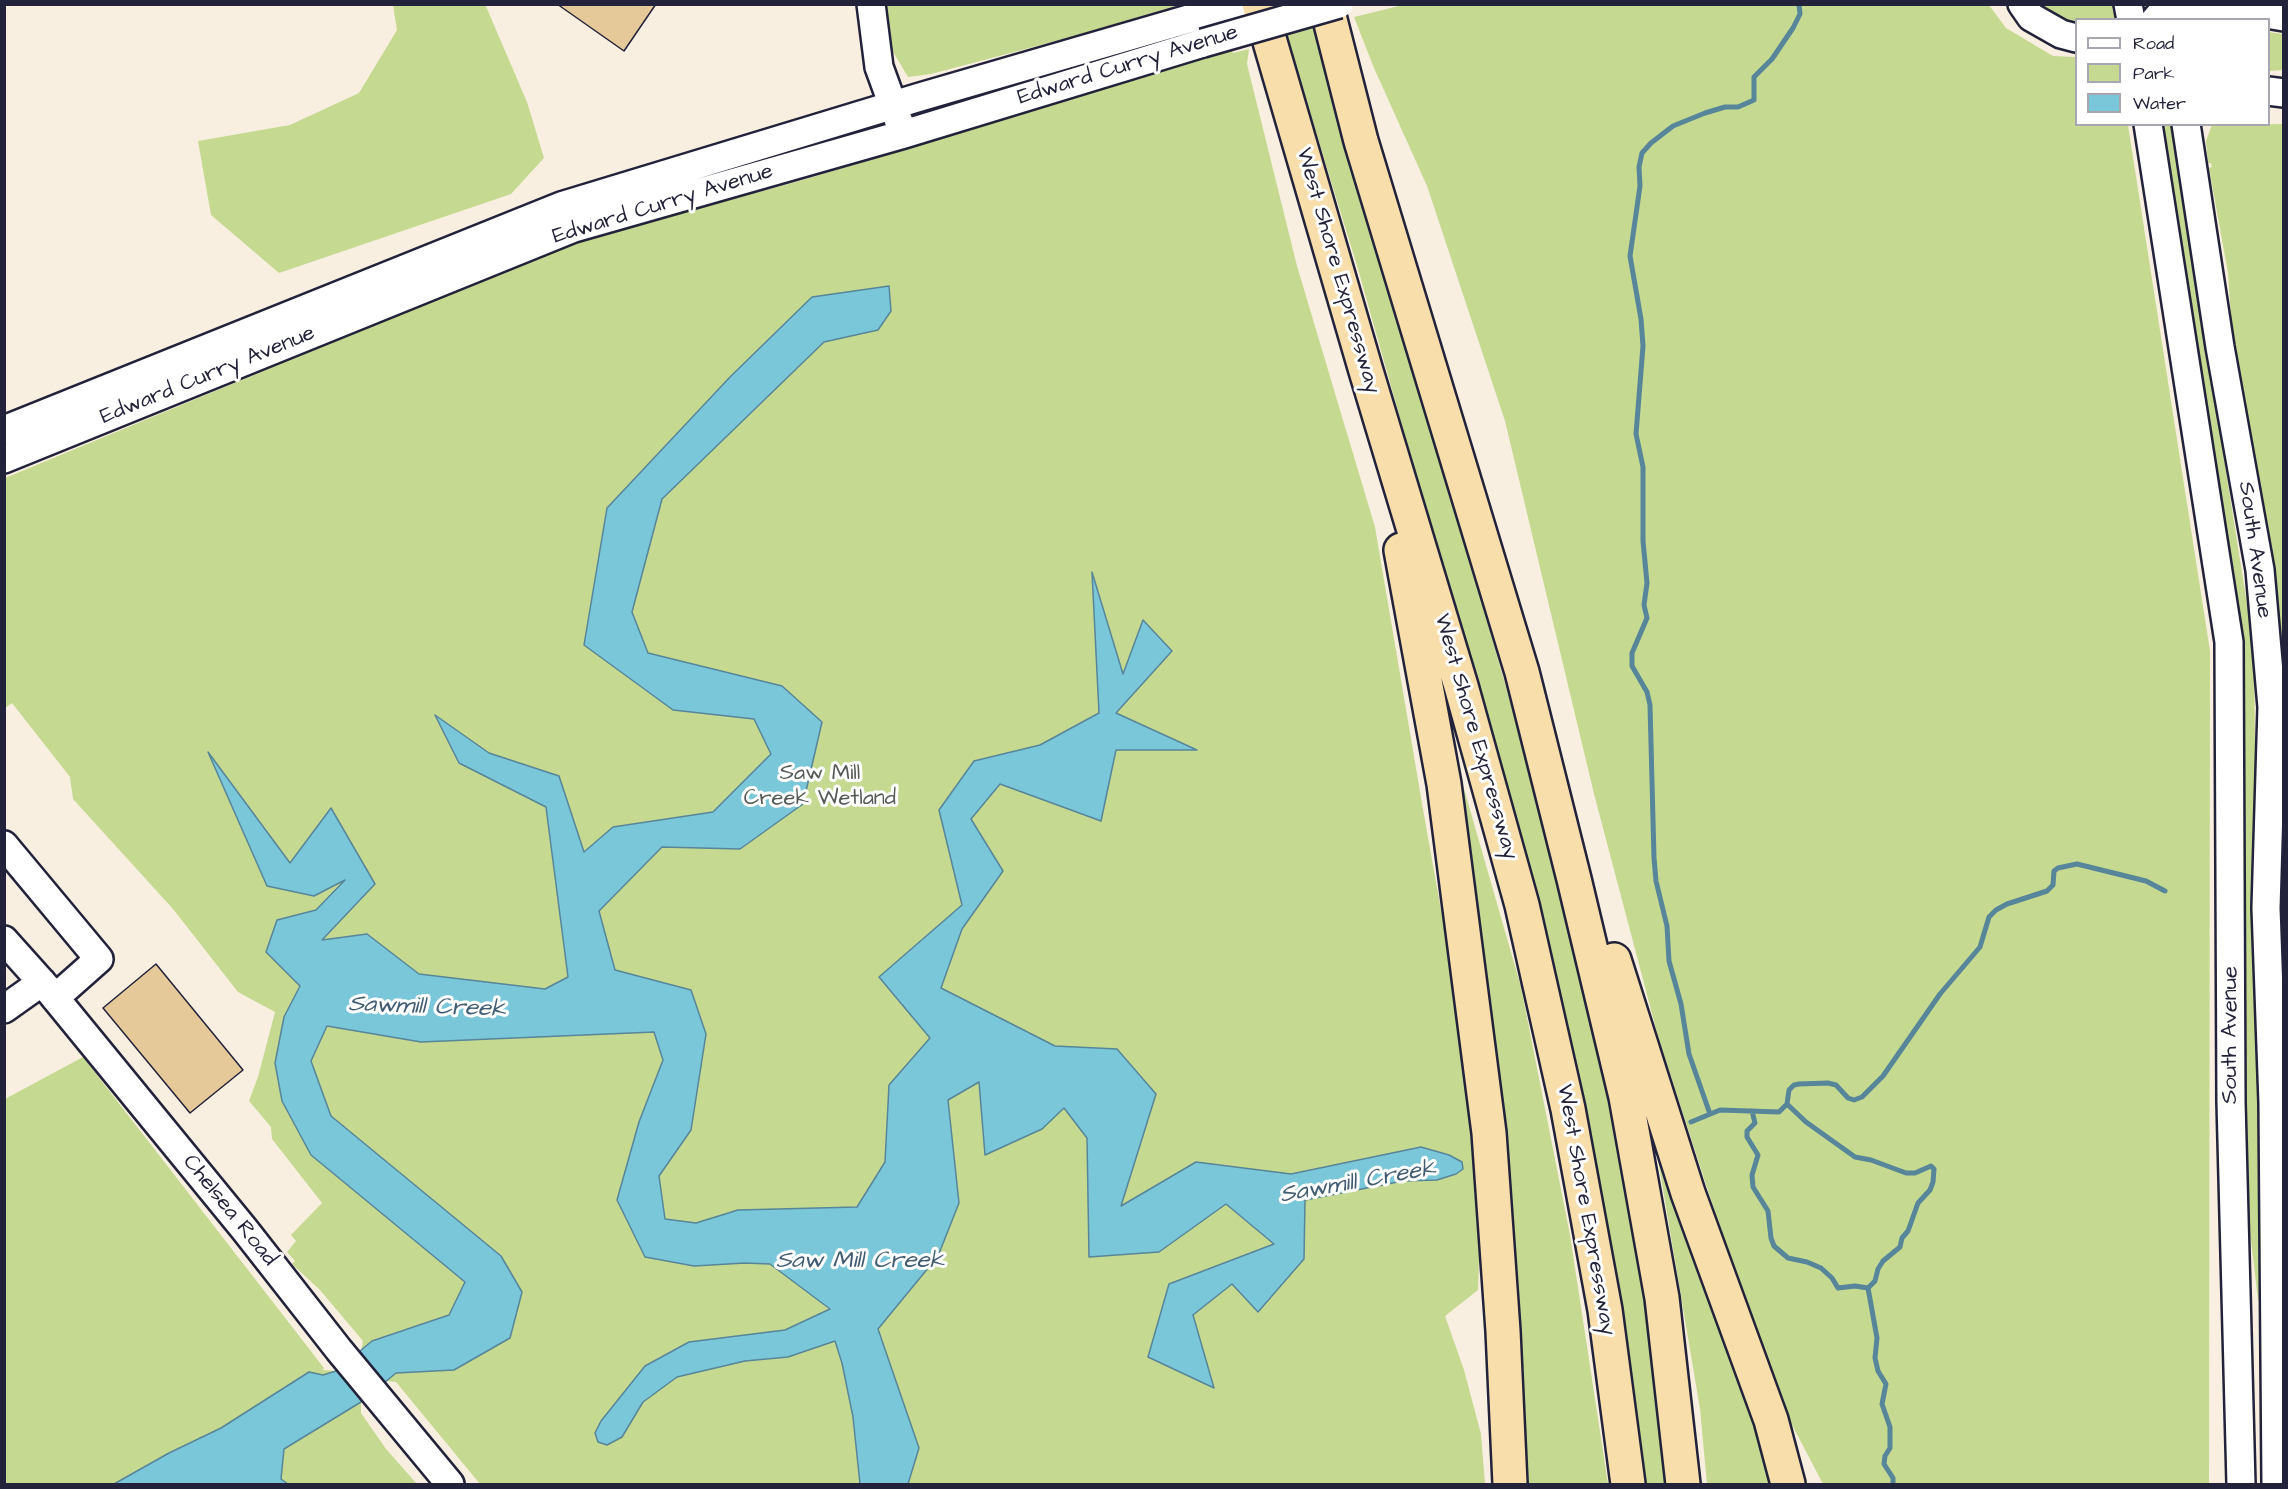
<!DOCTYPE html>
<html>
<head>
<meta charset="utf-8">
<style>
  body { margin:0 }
  #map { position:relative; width:2288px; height:1489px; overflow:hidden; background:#f8efe0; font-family:"Architects Daughter",sans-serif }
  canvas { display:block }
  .frame { position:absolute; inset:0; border:6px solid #22223b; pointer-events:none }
  .legend { position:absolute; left:2075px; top:18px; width:195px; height:108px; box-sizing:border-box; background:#fff; border:2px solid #a7a7b1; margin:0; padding:8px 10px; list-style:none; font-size:18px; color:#22223b }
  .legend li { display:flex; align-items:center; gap:12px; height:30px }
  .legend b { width:30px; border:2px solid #a7a7b1 }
</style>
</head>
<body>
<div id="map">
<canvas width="2288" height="1489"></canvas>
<div class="frame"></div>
<ul class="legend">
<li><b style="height:8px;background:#fff"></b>Road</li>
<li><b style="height:16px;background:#c5da90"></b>Park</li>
<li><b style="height:16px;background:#7ac7d9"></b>Water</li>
</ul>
</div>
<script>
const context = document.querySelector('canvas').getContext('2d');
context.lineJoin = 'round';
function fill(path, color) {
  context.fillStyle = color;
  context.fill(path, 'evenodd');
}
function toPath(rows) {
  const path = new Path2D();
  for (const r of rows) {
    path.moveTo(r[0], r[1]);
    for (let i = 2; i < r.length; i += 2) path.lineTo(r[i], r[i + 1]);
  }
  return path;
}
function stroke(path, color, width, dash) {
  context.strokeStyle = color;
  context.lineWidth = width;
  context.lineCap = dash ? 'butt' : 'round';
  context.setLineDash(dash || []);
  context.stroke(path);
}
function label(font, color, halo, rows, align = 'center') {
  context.font = font + ' "Architects Daughter",sans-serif';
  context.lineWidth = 6;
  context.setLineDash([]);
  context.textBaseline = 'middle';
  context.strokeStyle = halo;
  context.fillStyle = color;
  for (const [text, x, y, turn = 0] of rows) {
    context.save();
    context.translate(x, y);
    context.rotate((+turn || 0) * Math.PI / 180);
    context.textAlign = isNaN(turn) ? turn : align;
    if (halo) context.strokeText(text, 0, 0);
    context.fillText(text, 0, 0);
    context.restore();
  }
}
const green = toPath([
  [485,4,527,102,544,158,511,194,279,273,211,215,198,141,290,125,359,93,397,30,393,5],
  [1407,4,1989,5,2006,28,2053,56,2076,57,2076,124,2128,125,2210,651,2209,1484,1823,1484,1778,1398,1737,1280,1659,1040,1594,794,1505,421,1427,186,1374,68,1354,17],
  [884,5,1179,5,1071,37,931,74,908,77,892,50],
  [1277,5,1311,5,1323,44,1350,164,1470,562,1537,795,1615,1111,1647,1305,1665,1484,1644,1484,1622,1313,1577,1077,1545,932,1358,269],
  [2035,5,2115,5,2115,8,2112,9,2114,14,2117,13,2118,19,2076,20,2076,27],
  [2268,32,2283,34,2283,70,2269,71],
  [1180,35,1183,36,957,108,955,100],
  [1249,49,1247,64,1297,266,1375,527,1424,815,1463,1033,1480,1229,1478,1290,1445,1316,1464,1370,1481,1434,1485,1484,480,1484,396,1382,386,1381,391,1377,366,1346,361,1351,363,1341,320,1290,292,1264,295,1261,287,1252,296,1241,291,1235,322,1203,272,1139,271,1127,249,1101,258,1077,275,1012,238,992,173,909,73,799,70,777,12,703,5,708,5,478,575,242,803,180,1232,50,1233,53],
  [2283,124,2283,955,2282,955,2280,734,2233,353,2237,351,2236,347,2233,348,2228,273,2209,168,2212,167,2211,163,2208,163,2206,141,2212,125],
  [2159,125,2171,125,2254,648,2261,1299,2258,1300,2248,1215,2242,641],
  [1452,747,1521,987,1570,1235,1608,1484,1523,1484],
  [83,1057,324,1368,323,1370,336,1371,323,1376,176,1484,5,1484,5,1099],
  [1652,1124,1777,1484,1707,1484,1700,1409],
  [361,1402,361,1413,386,1449,417,1484,251,1484,284,1449]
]);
const water = toPath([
  [889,286,891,311,878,330,824,342,662,499,632,612,648,653,782,686,822,722,803,804,740,849,662,847,599,911,615,970,691,990,706,1034,691,1130,659,1176,665,1219,696,1223,738,1210,857,1207,885,1162,889,1085,930,1038,879,977,962,905,939,810,974,761,1040,745,1099,713,1092,572,1123,674,1143,620,1172,651,1116,713,1197,750,1116,750,1101,821,1000,784,971,819,1003,871,962,929,941,988,1055,1046,1117,1049,1156,1094,1121,1206,1196,1162,1291,1174,1421,1147,1449,1155,1462,1162,1463,1169,1456,1174,1437,1180,1403,1181,1305,1200,1304,1259,1258,1312,1232,1284,1193,1315,1214,1388,1148,1357,1169,1284,1274,1244,1226,1204,1159,1252,1089,1257,1087,1138,1064,1108,1042,1129,985,1155,979,1082,948,1100,959,1203,938,1256,878,1329,919,1448,908,1484,860,1484,853,1417,842,1363,835,1341,788,1357,745,1361,677,1377,643,1402,622,1437,607,1445,598,1442,595,1433,601,1421,645,1366,689,1342,785,1330,830,1309,770,1264,745,1263,694,1266,645,1257,617,1200,639,1122,663,1060,654,1032,421,1042,327,1026,311,1061,331,1116,501,1256,522,1292,510,1338,454,1370,396,1373,361,1402,284,1449,281,1479,288,1484,114,1484,169,1453,221,1428,309,1372,323,1375,336,1371,372,1341,449,1315,465,1282,311,1155,282,1101,275,1063,284,1017,300,986,266,952,277,920,316,910,345,880,314,896,267,886,208,752,290,863,331,808,375,884,322,940,367,934,419,974,545,989,568,977,546,807,459,763,435,715,489,753,559,776,584,852,613,827,713,812,771,754,754,719,673,710,584,645,607,508,730,377,812,297,889,286]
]);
const stream = toPath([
  [1787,1104,1806,1122,1855,1157,1871,1160,1906,1173,1915,1173,1931,1166,1934,1169,1933,1182,1930,1190,1918,1203,1908,1231,1902,1238,1900,1247,1883,1261,1878,1269,1875,1281,1868,1288,1877,1338,1875,1358,1878,1371,1886,1384,1882,1404,1890,1427,1890,1448,1885,1456,1884,1464,1893,1478,1893,1484],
  [1752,1111,1755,1123,1747,1131,1747,1137,1758,1155,1752,1175,1753,1187,1768,1211,1771,1238,1774,1246,1788,1258,1807,1262,1821,1268,1832,1278,1838,1288,1855,1286,1868,1288],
  [1710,1114,1689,1054,1681,1004,1669,961,1667,926,1656,881,1654,858,1650,705,1647,692,1632,666,1632,653,1647,618,1644,605,1647,583,1643,541,1643,467,1636,434,1643,346,1641,319,1630,256,1640,186,1639,167,1642,153,1651,143,1673,126,1705,113,1725,107,1738,107,1754,100,1754,77,1772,59,1793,28,1800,14,1799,4],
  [1691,1122,1720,1110,1779,1112,1787,1104,1789,1090,1794,1085,1799,1084,1828,1083,1836,1085,1848,1098,1854,1100,1862,1097,1883,1076,1940,994,1980,947,1989,917,1996,910,2007,904,2047,891,2053,885,2054,871,2058,868,2077,864,2146,881,2165,891]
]);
const building = toPath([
  [557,4,656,4,624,51,557,4],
  [156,964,243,1070,190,1113,103,1008,156,964]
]);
const minor = toPath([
  [871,4,879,67,899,122],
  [2022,4,2031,17,2061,34,2076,38],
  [2128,4,2131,20],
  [2155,20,2168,5,2212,5,2284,17],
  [2268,91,2284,93],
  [2148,124,2229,642,2231,1102,2241,1484],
  [2186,124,2220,347,2260,570,2272,707,2266,908,2273,1103,2276,1484],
  [4,430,561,206,920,97,1240,4],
  [4,459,574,228,904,134,1203,43],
  [4,845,99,959,55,998],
  [4,940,47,988,245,1230,339,1350,450,1484],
  [4,1009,42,982]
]);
const highway = toPath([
  [1259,4,1366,371,1461,686,1522,905,1568,1109,1605,1310,1628,1484],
  [1326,4,1361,141,1522,672,1574,879,1626,1097,1662,1298,1683,1484],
  [1401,550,1444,784,1489,1133,1503,1331,1510,1484],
  [1614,960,1688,1193,1771,1420,1788,1484]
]);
const minorBridge = toPath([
  [1203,43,1339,4]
]);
const streetNames = [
  ["Edward Curry Avenue",1128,66,-17],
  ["Edward Curry Avenue",663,205,-17],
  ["West Shore Expressway",1337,271,74],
  ["Edward Curry Avenue",208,376,-22],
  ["South Avenue",2254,550,82],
  ["West Shore Expressway",1475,737,74],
  ["South Avenue",2231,1035,-90],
  ["West Shore Expressway",1585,1210,80],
  ["Chelsea Road",229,1211,51]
];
const parkNames = [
  ["Saw Mill",820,774],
  ["Creek Wetland",820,799]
];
const waterNames = [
  ["Sawmill Creek",427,1008,2],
  ["Sawmill Creek",1358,1183,-10],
  ["Saw Mill Creek",860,1262]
];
fill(green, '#c5da90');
fill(water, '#7ac7d9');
stroke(water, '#57859a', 1.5);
stroke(stream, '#57859a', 5);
fill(building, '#e6c999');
stroke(building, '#22223b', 1.5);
stroke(minor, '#22223b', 32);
stroke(highway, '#22223b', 38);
stroke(minor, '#fff', 27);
stroke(highway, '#f8deab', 33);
stroke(minorBridge, '#22223b', 32, []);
stroke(minorBridge, '#fff', 27);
label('22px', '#22223b', '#fff', streetNames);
label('22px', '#535954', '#fff', parkNames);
label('italic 24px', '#415c72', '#fff', waterNames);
</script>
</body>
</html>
